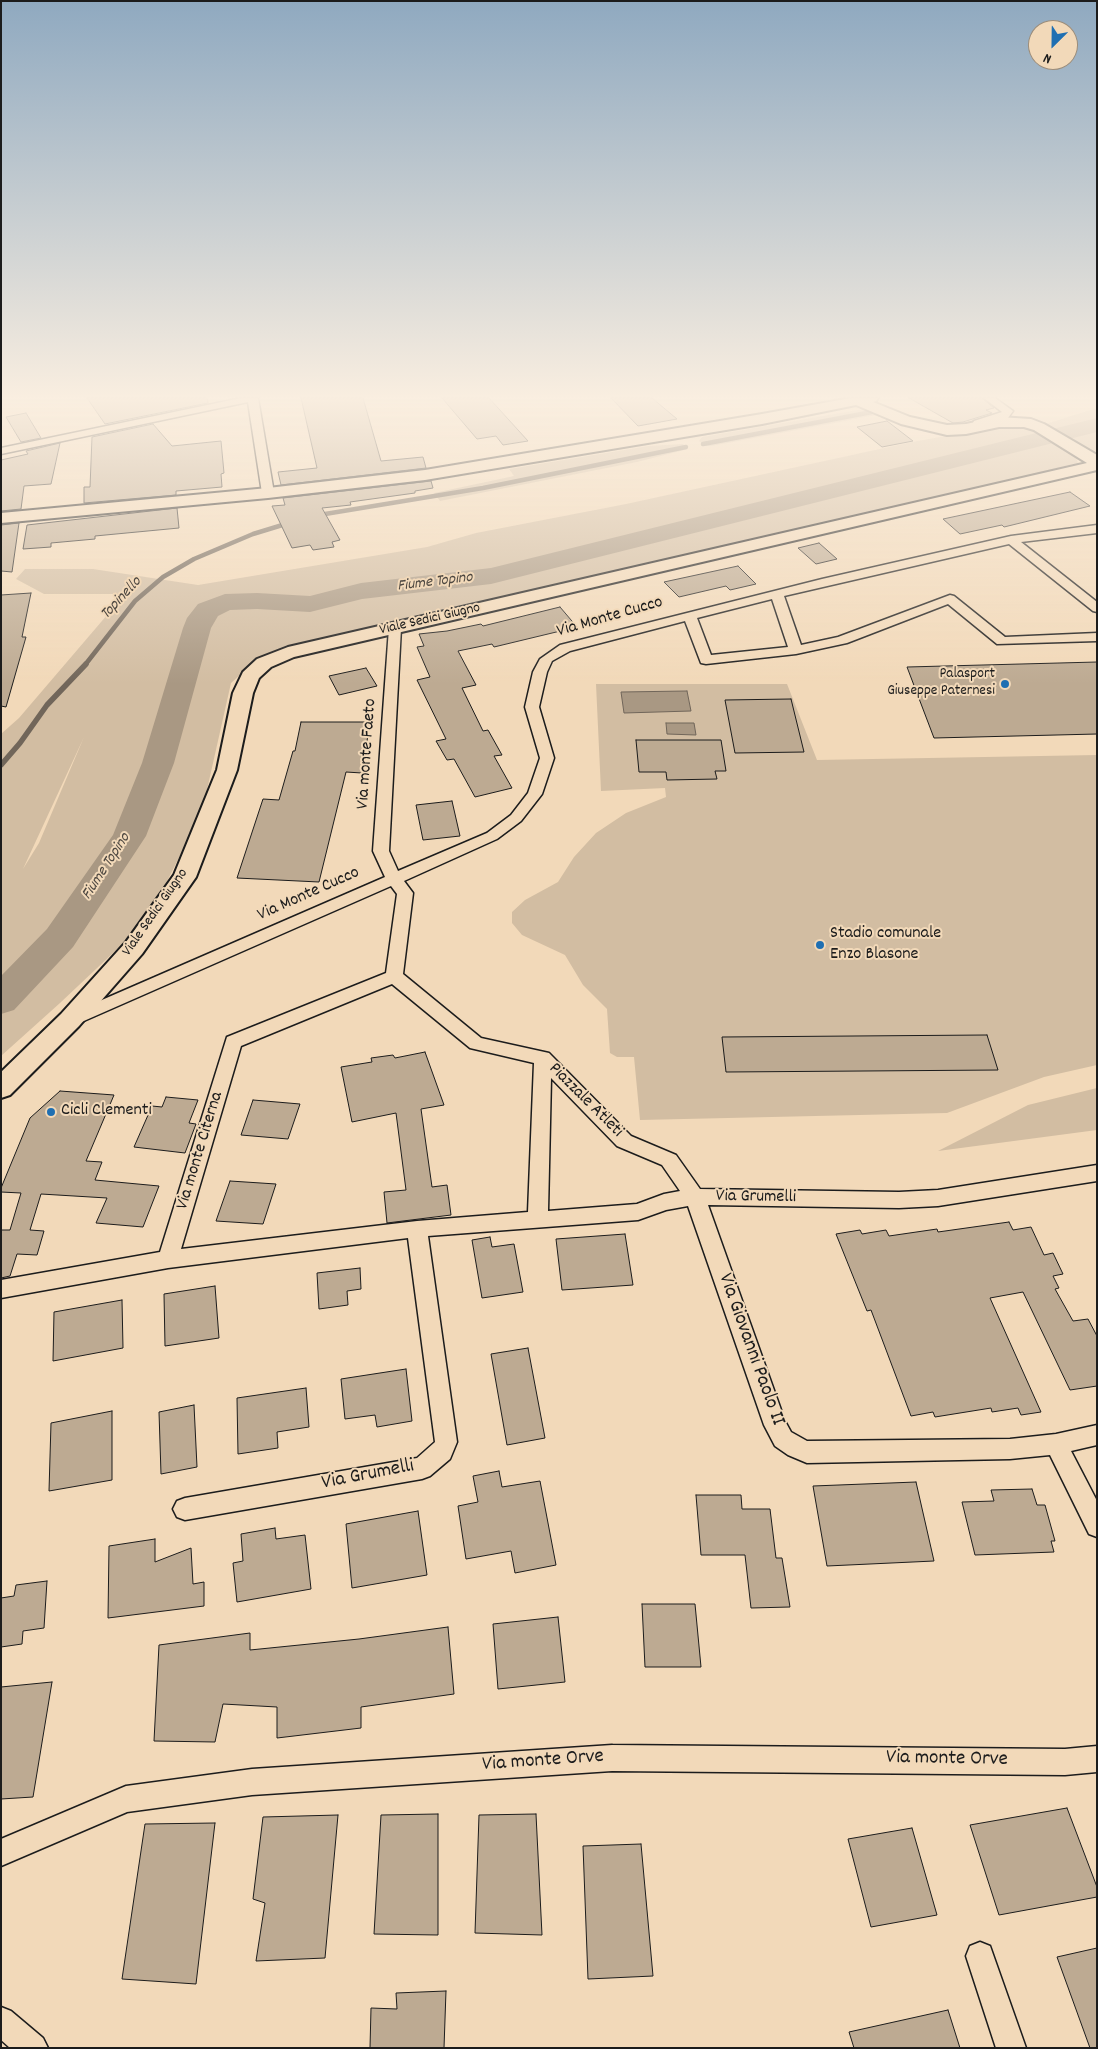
<!DOCTYPE html>
<html>
<head>
<meta charset="utf-8">
<style>
  body { margin:0 }
  #map { position:relative; width:1098px; height:2049px; overflow:hidden; background:#f2d9b9; font-family:Dekko,sans-serif }
  canvas { display:block }
  .frame { position:absolute; inset:0; border:2px solid #1c1c1c; pointer-events:none }
  .north { position:absolute; left:1028px; top:20px; width:50px; height:50px; box-sizing:border-box; background:#f2d9b9; border:1px solid #9c8d7a; border-radius:50%; rotate:203deg; font-size:14px; font-weight:700; line-height:20px; text-align:center; color:#1c1c1c }
  .north::after { content:''; display:block; margin:auto; width:18px; height:22px; background:#1f6fb2; clip-path:polygon(50% 0,100% 100%,50% 72%,0 100%) }
</style>
</head>
<body>
<div id="map">
<canvas width="1098" height="2049"></canvas>
<div class="frame"></div>
<div class="north">N</div>
</div>
<script>
const context = document.querySelector('canvas').getContext('2d');
context.lineJoin = 'round';
function fill(path, color) {
  context.fillStyle = color;
  context.fill(path, 'evenodd');
}
function toPath(rows) {
  const path = new Path2D();
  for (const r of rows) {
    path.moveTo(r[0], r[1]);
    for (let i = 2; i < r.length; i += 2) path.lineTo(r[i], r[i + 1]);
  }
  return path;
}
function stroke(path, color, width, dash) {
  context.strokeStyle = color;
  context.lineWidth = width;
  context.lineCap = dash ? 'butt' : 'round';
  context.setLineDash(dash || []);
  context.stroke(path);
}
function label(font, color, halo, rows, align = 'center') {
  context.font = font + ' Dekko,sans-serif';
  context.lineWidth = 4;
  context.setLineDash([]);
  context.textBaseline = 'middle';
  context.strokeStyle = halo;
  context.fillStyle = color;
  for (const [text, x, y, turn = 0] of rows) {
    context.save();
    context.translate(x, y);
    context.rotate((+turn || 0) * Math.PI / 180);
    context.textAlign = isNaN(turn) ? turn : align;
    if (halo) context.strokeText(text, 0, 0);
    context.fillText(text, 0, 0);
    context.restore();
  }
}
const green = toPath([
  [1097,408,1097,451,1081,449,1074,452,1078,463,933,499,476,603,323,640,259,658,231,683,202,812,155,905,131,936,60,1003,1,1056,1,734,19,718,125,594,44,594,16,579,25,569,93,569,198,585,427,547,476,533,626,504,912,442,1012,424,1029,429],
  [84,737,39,843,23,869],
  [863,409,870,410,877,415,711,446,706,446,699,441,702,437],
  [683,444,688,449,637,462,440,501,434,493,514,476,509,469,648,446],
  [596,684,787,684,817,760,1097,755,1097,1065,1044,1077,947,1113,640,1120,634,1057,617,1057,610,1053,607,1009,583,985,565,955,522,935,512,923,512,912,525,900,558,882,574,857,596,833,626,813,666,797,665,788,601,791],
  [1097,1088,1097,1130,938,1151,1028,1105]
]);
const water = toPath([
  [687,691,691,711,624,713,621,692,687,691],
  [666,723,694,723,696,735,667,734,666,723]
]);
const streamFar1 = toPath([
  [703,444,872,412],
  [325,514,483,488,686,447],
  [85,665,135,601,163,577,194,559,253,534,289,523]
]);
const stream = toPath([
  [1,765,20,743,47,705,86,664]
]);
const river = toPath([
  [1097,418,1097,432,491,584,362,599,310,612,257,609,230,610,218,616,211,628,174,763,146,836,73,947,14,1010,1,1014,1,976,47,929,113,835,142,763,183,628,187,618,198,604,225,594,257,593,310,596,361,583,491,568,1097,418]
]);
const building = toPath([
  [87,398,207,398,208,403,105,424,87,398],
  [301,398,363,398,381,461,423,457,426,468,281,485,278,472,317,468,301,398],
  [442,398,489,398,528,441,503,445,496,436,477,439,442,398],
  [611,398,652,398,677,419,638,426,611,398],
  [909,398,982,398,994,408,986,410,992,413,963,422,953,423,909,398],
  [26,413,41,438,21,442,6,417,26,413],
  [887,421,913,441,882,447,857,427,887,421],
  [153,424,172,446,221,441,224,473,221,474,222,487,176,491,176,495,84,503,84,487,90,487,92,437,153,424],
  [60,443,51,484,24,486,21,509,1,511,1,460,28,454,26,451,60,443],
  [431,481,433,488,415,491,415,493,350,502,351,505,322,508,340,540,332,542,334,547,313,550,310,545,292,548,272,506,285,505,283,498,431,481],
  [1070,492,1090,506,1004,527,1002,525,960,534,943,519,1070,492],
  [177,508,179,528,95,536,95,539,51,543,51,547,23,549,27,525,177,508],
  [19,523,12,572,1,571,1,525,19,523],
  [819,543,837,559,816,564,798,548,819,543],
  [738,566,756,584,730,590,726,586,679,597,664,582,738,566],
  [31,593,22,637,26,637,6,707,1,706,1,595,31,593],
  [560,607,577,627,494,647,492,644,458,651,476,685,462,688,483,731,488,730,502,755,494,756,512,788,475,797,454,759,447,760,436,741,446,739,417,680,430,677,417,647,424,646,419,634,447,631,481,624,483,626,560,607],
  [1097,662,1097,734,934,738,907,667,1097,662],
  [366,668,377,686,339,695,329,676,366,668],
  [791,699,804,752,735,753,725,700,791,699],
  [301,722,370,722,362,773,346,772,319,882,237,878,263,799,279,800,293,751,295,751,301,722],
  [636,740,721,740,726,771,715,771,717,779,667,780,666,772,639,772,636,740],
  [452,801,460,836,423,840,416,805,452,801],
  [987,1035,998,1070,726,1072,722,1037,987,1035],
  [425,1052,444,1105,421,1109,432,1187,447,1185,451,1215,387,1223,384,1192,406,1190,396,1113,352,1122,341,1067,372,1062,371,1058,393,1055,395,1058,425,1052],
  [60,1091,114,1095,86,1161,102,1162,95,1180,159,1186,143,1227,96,1223,107,1198,41,1194,30,1230,44,1231,37,1255,17,1254,10,1276,1,1278,1,1230,10,1230,21,1193,1,1192,1,1188,30,1118,60,1091],
  [166,1097,198,1100,189,1123,196,1124,185,1153,134,1147,152,1106,162,1107,166,1097],
  [253,1100,300,1104,288,1139,241,1135,253,1100],
  [230,1181,276,1184,263,1224,216,1221,230,1181],
  [1009,1222,1013,1230,1031,1227,1044,1255,1053,1253,1063,1274,1053,1276,1059,1288,1055,1289,1073,1321,1088,1319,1097,1336,1097,1386,1070,1390,1023,1292,990,1298,1041,1412,1021,1415,1018,1408,992,1412,991,1408,935,1417,933,1412,911,1416,871,1310,867,1311,836,1234,860,1230,862,1234,886,1230,889,1236,937,1229,938,1232,1009,1222],
  [625,1234,633,1285,562,1290,556,1239,625,1234],
  [490,1237,492,1247,514,1244,523,1292,482,1298,472,1240,490,1237],
  [360,1268,361,1289,347,1291,348,1305,319,1309,317,1273,360,1268],
  [215,1286,219,1338,165,1346,164,1294,215,1286],
  [122,1300,123,1348,53,1361,54,1312,122,1300],
  [528,1348,545,1438,507,1445,491,1354,528,1348],
  [406,1369,412,1421,377,1427,375,1415,345,1419,341,1379,406,1369],
  [306,1388,309,1427,277,1432,278,1448,238,1454,237,1398,306,1388],
  [194,1405,197,1467,161,1474,159,1412,194,1405],
  [112,1411,112,1480,49,1491,51,1423,112,1411],
  [499,1471,502,1487,540,1481,556,1565,515,1573,511,1551,466,1559,458,1506,478,1502,473,1476,499,1471],
  [916,1482,934,1561,827,1566,813,1486,916,1482],
  [1032,1489,1037,1505,1045,1505,1055,1541,1051,1541,1054,1552,975,1555,962,1502,994,1501,991,1490,1032,1489],
  [696,1495,741,1495,742,1509,770,1509,776,1558,782,1558,790,1607,751,1608,745,1555,701,1555,696,1495],
  [418,1511,427,1575,352,1588,346,1524,418,1511],
  [275,1528,276,1539,305,1535,311,1589,237,1602,233,1563,243,1561,241,1534,275,1528],
  [155,1539,155,1562,191,1548,193,1584,204,1582,204,1606,108,1618,109,1546,155,1539],
  [47,1581,44,1628,23,1631,22,1644,1,1647,1,1598,14,1596,16,1585,47,1581],
  [642,1604,695,1604,701,1667,645,1667,642,1604],
  [558,1617,565,1682,498,1689,493,1624,558,1617],
  [448,1627,454,1694,361,1707,361,1728,277,1738,277,1707,223,1704,215,1742,154,1741,159,1645,250,1633,250,1650,359,1639,448,1627],
  [52,1682,33,1797,1,1799,1,1687,52,1682],
  [1067,1808,1097,1887,1097,1897,999,1915,970,1825,1067,1808],
  [438,1814,438,1935,374,1934,381,1815,438,1814],
  [536,1814,542,1935,475,1933,479,1815,536,1814],
  [338,1815,325,1958,256,1961,265,1903,253,1899,263,1817,338,1815],
  [215,1823,196,1984,122,1979,145,1824,215,1823],
  [912,1828,937,1915,871,1927,848,1839,912,1828],
  [641,1844,653,1976,588,1979,583,1846,641,1844],
  [1097,1948,1097,2048,1090,2048,1057,1957,1097,1948],
  [446,1991,444,2048,370,2048,371,2008,397,2009,396,1993,446,1991],
  [948,2010,960,2048,854,2048,849,2032,948,2010]
]);
const street = toPath([
  [241,398,258,398,274,493,272,495,264,495,262,493,248,402,1,454,1,448,241,398],
  [984,398,995,398,1013,411,1008,418,978,426,974,425,973,423,974,421,1002,412,984,398],
  [1097,525,1097,533,1021,542,1097,602,1097,612,1093,611,1009,544,784,596,801,645,838,637,950,595,954,596,1005,637,1097,633,1097,641,997,644,948,604,847,643,796,654,706,664,701,663,685,621,570,651,552,661,547,672,539,707,554,758,542,794,521,821,497,839,404,881,413,893,403,974,481,1038,549,1053,631,1136,676,1155,700,1189,899,1192,938,1190,1097,1165,1097,1181,938,1206,899,1208,708,1205,785,1421,791,1432,807,1441,1010,1439,1056,1434,1097,1425,1097,1445,1071,1451,1097,1501,1097,1537,1089,1534,1050,1455,1010,1459,807,1463,788,1455,775,1446,764,1425,688,1206,666,1210,638,1220,428,1236,457,1442,450,1459,430,1476,422,1479,185,1520,177,1517,173,1509,177,1501,185,1498,417,1458,435,1442,408,1238,168,1268,1,1298,1,1280,160,1252,227,1037,386,973,397,894,391,886,77,1024,71,1026,65,1024,62,1020,65,1016,385,877,373,851,389,628,390,625,400,625,401,628,389,851,398,871,487,833,511,815,528,793,540,758,525,707,533,672,540,659,560,645,822,579,1011,536,1097,525],
  [772,599,788,647,711,655,697,618,772,599],
  [392,984,470,1048,534,1063,528,1212,417,1221,181,1249,241,1046,392,984],
  [551,1078,617,1146,662,1165,680,1191,664,1194,637,1204,548,1211,551,1078],
  [612,1745,1065,1749,1097,1746,1097,1772,1065,1775,612,1771,252,1795,127,1812,1,1866,1,1839,126,1786,252,1769,612,1745],
  [980,1942,990,1946,1026,2048,996,2048,966,1956,970,1946,980,1942],
  [1,2007,11,2011,43,2038,48,2048,10,2048,1,2040,1,2007]
]);
const secondary = toPath([
  [851,398,878,398,876,401,873,402,910,417,947,425,966,424,999,417,1031,419,1044,424,1097,455,1097,470,294,657,271,667,259,678,253,693,237,770,196,877,142,954,79,1026,10,1095,1,1098,1,1072,61,1014,126,942,174,875,217,770,233,693,243,672,257,659,288,647,1087,463,1034,430,1024,427,999,427,966,434,947,435,901,424,856,405,762,424,425,480,268,498,1,523,1,513,268,488,425,470,762,414,851,398]
]);
const markers = [
  [1005,684,5,"#1f6fb2"],
  [820,945,5,"#1f6fb2"],
  [51,1112,5,"#1f6fb2"]
];
const farStreetnames = [
  ["Viale Sedici Giugno",430,620,-13],
  ["Viale Sedici Giugno",156,913,-55]
];
const farPoinames = [
  ["Palasport",995,675],
  ["Giuseppe Paternesi",995,692]
];
const farWaternames = [
  ["Fiume Topino",435,583,-7],
  ["Topinello",122,599,-47],
  ["Fiume Topino",107,867,-57]
];
const streetNames = [
  ["Via Monte Cucco",610,618,-16],
  ["Via monte Faeto",368,754,-86],
  ["Via Monte Cucco",309,895,-24],
  ["Piazzale Atleti",585,1101,45],
  ["Via monte Citerna",201,1151,-73],
  ["Via Grumelli",756,1198,1]
];
const poiNames = [
  ["Stadio comunale",830,935],
  ["Enzo Blasone",830,956],
  ["Cicli Clementi",61,1112]
];
const nearStreetnames = [
  ["Via Giovanni Paolo II",750,1350,70],
  ["Via Grumelli",368,1476,-11],
  ["Via monte Orve",947,1760,1],
  ["Via monte Orve",543,1762,-4]
];
fill(green, '#d2bda2');
fill(water, '#a99883');
stroke(water, '#71665a', 1);
stroke(streamFar1, '#71665a', 4.5);
stroke(stream, '#71665a', 5.5);
fill(river, '#a99883');
fill(building, '#bdaa92');
stroke(building, '#1c1c1c', 1);
stroke(street, '#1c1c1c', 3);
stroke(secondary, '#1c1c1c', 4);
fill(street, '#f2d9b9');
fill(secondary, '#f2d9b9');
const sky = context.createLinearGradient(0, 0, 0, 684);
sky.addColorStop(0, '#8fa9c0');
sky.addColorStop(0.58, '#f9eee0');
sky.addColorStop(1, '#f9eee000');
context.fillStyle = sky;
context.fillRect(0, 0, 1098, 684);
for (const [x, y, r, color] of markers) {
  const dot = new Path2D();
  dot.arc(x, y, r, 0, 2 * Math.PI);
  context.fillStyle = color;
  context.fill(dot);
  stroke(dot, '#f2d9b9', 2);
}
label('15px', '#1c1c1c', '#f2d9b9', farStreetnames);
label('15px', '#1c1c1c', '#f2d9b9', farPoinames, 'right');
label('italic 16px', '#4d4740', '#f2d9b9', farWaternames);
label('18px', '#1c1c1c', '#f2d9b9', streetNames);
label('18px', '#1c1c1c', '#f2d9b9', poiNames, 'left');
label('21px', '#1c1c1c', '#f2d9b9', nearStreetnames);
</script>
</body>
</html>
